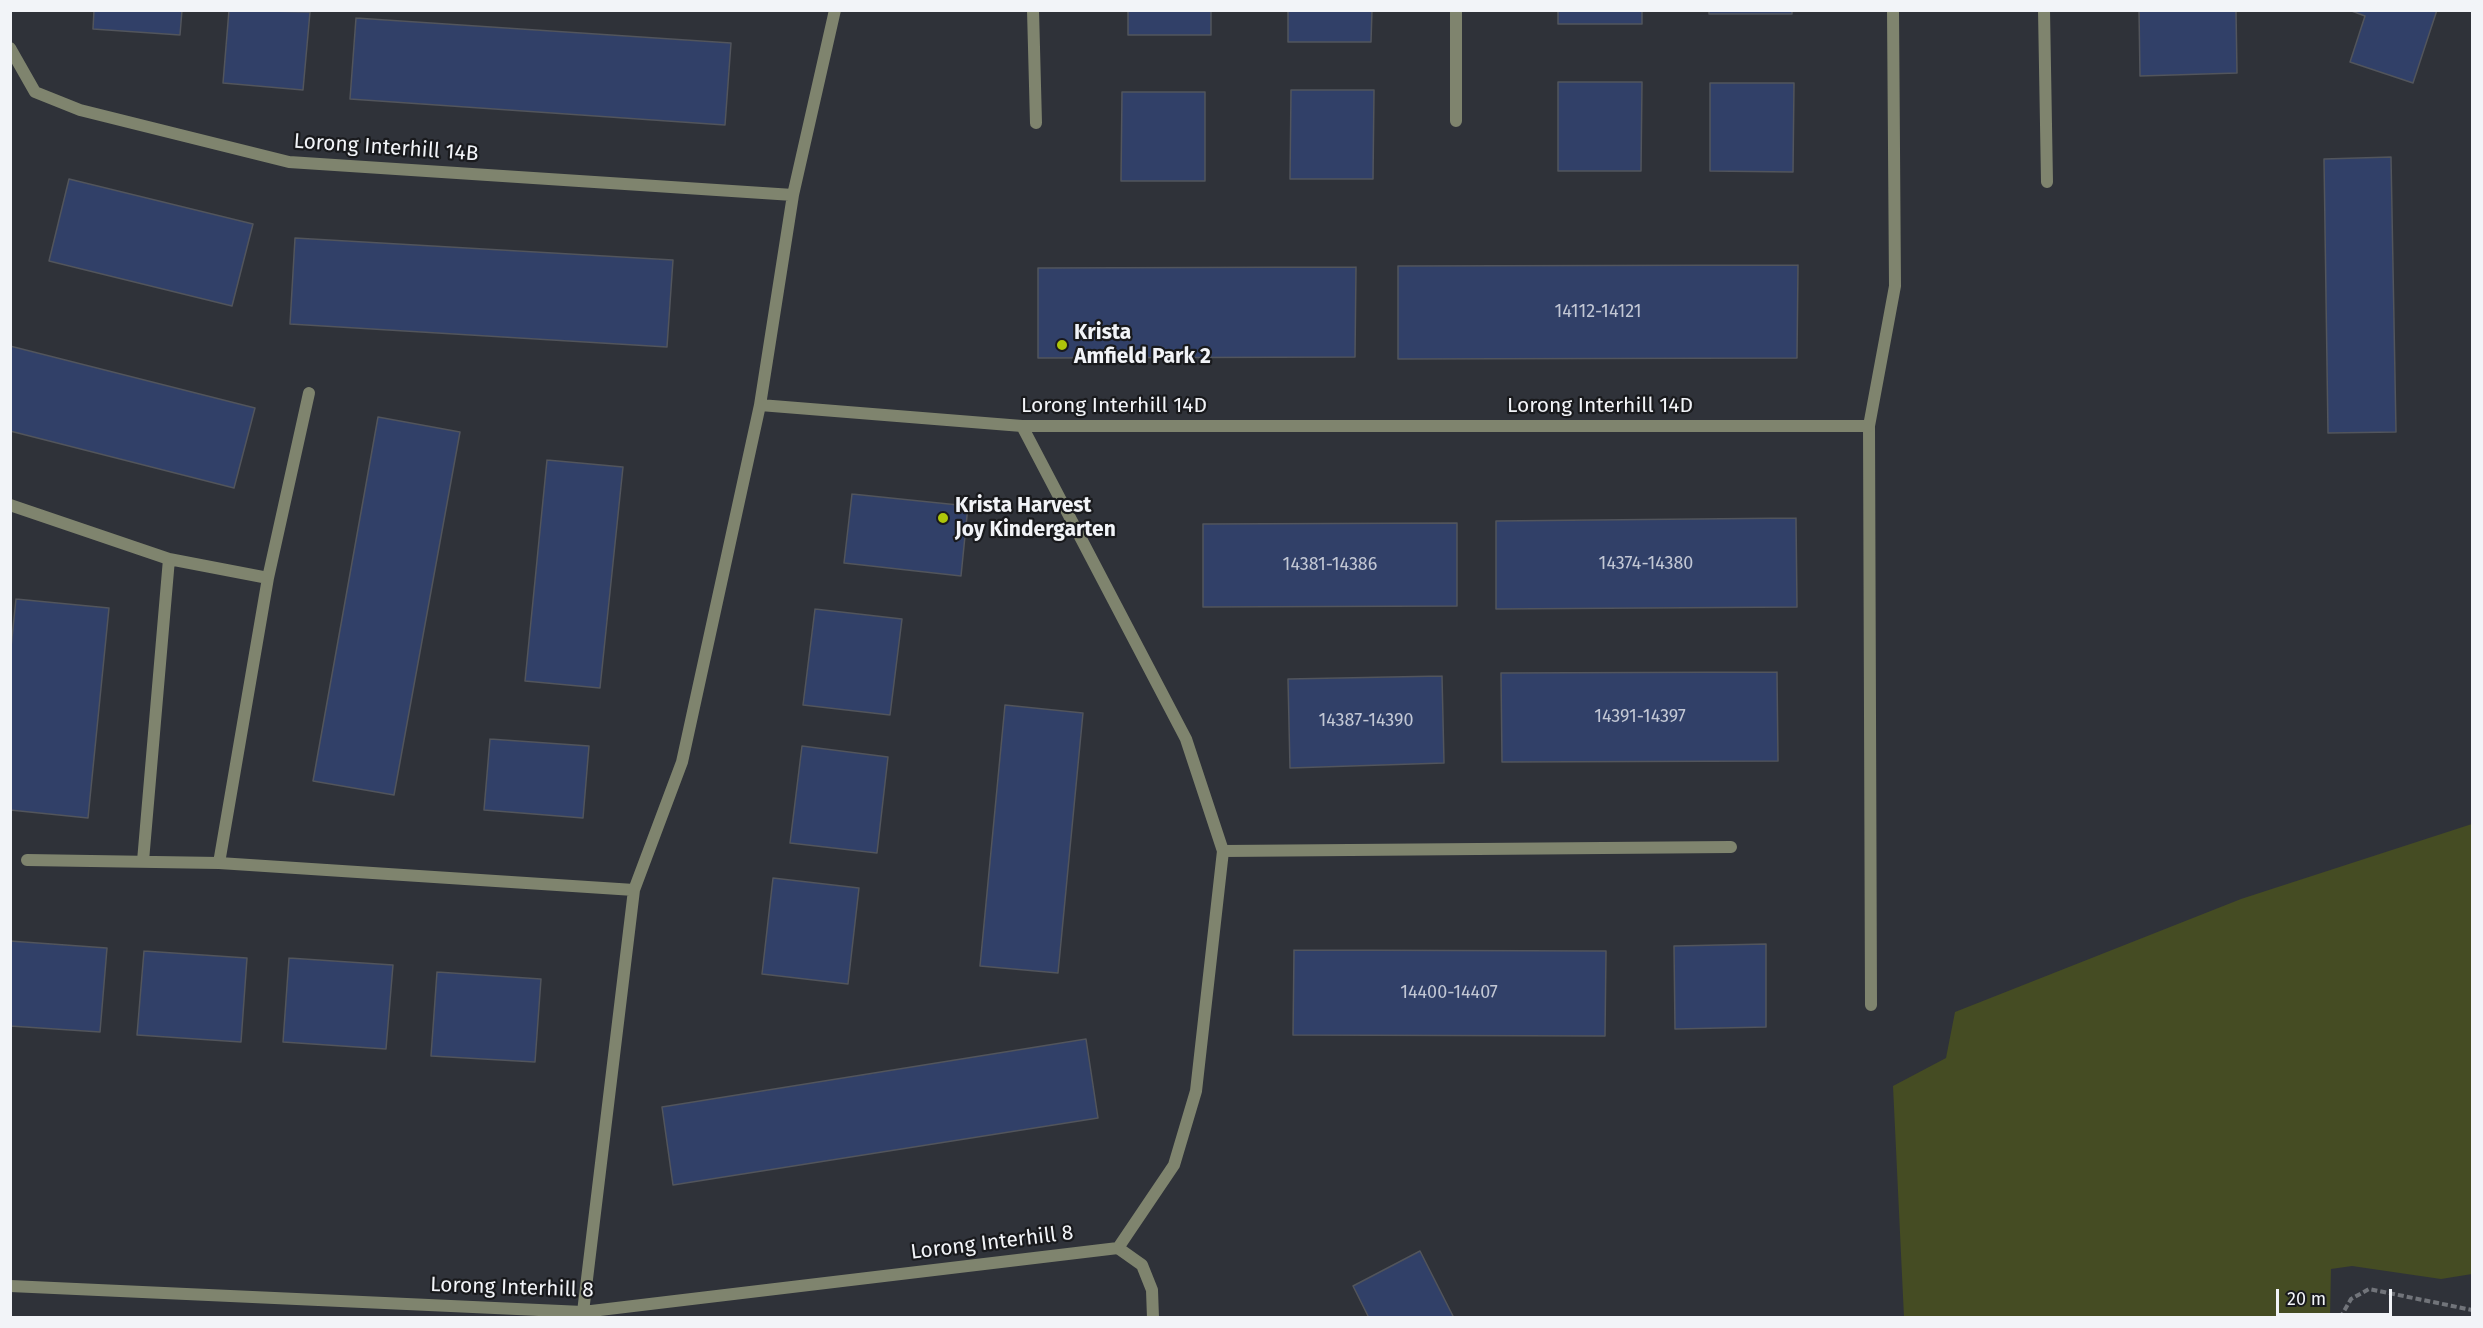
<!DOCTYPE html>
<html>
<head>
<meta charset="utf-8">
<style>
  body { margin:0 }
  #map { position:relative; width:2483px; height:1328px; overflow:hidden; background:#2f3239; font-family:"Fira Sans",sans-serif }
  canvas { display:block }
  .frame { position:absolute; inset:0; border:12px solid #f2f4f8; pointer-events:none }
  .scale { position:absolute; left:2276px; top:1289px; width:116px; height:27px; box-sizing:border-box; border:3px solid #f2f4f8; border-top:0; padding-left:8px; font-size:18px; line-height:21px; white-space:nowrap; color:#f2f4f8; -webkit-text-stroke:4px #191a1d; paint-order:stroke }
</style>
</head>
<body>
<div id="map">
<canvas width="2483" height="1328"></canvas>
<div class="frame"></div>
<div class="scale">20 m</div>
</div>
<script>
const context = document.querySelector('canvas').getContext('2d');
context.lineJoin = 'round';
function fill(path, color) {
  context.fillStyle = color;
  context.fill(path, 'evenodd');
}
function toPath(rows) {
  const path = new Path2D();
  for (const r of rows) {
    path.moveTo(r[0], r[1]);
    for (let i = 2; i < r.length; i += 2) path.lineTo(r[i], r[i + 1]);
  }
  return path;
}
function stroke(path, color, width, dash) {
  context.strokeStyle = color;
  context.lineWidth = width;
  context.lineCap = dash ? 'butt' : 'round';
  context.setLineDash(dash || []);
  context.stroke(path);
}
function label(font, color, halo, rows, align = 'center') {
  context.font = font + ' "Fira Sans",sans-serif';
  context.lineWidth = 4.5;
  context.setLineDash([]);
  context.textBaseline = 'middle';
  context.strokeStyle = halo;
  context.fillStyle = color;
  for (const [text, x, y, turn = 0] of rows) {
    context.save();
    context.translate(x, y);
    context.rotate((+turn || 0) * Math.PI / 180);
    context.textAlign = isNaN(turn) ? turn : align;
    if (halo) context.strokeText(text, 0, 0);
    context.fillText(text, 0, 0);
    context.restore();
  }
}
const green = toPath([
  [2472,824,2472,1274,2441,1279,2352,1266,2331,1269,2330,1317,1904,1317,1893,1086,1946,1058,1955,1012,2241,899]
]);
const building = toPath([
  [94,10,182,10,180,35,93,29,94,10],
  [229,10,310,12,303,90,223,83,229,10],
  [1128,10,1211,10,1211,35,1128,35,1128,10],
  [1288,10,1372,10,1371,42,1288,42,1288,10],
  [1558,10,1642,10,1642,24,1558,24,1558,10],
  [1709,10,1792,10,1792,14,1709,14,1709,10],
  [2139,10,2236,10,2237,73,2140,76,2139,10],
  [2349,10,2437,10,2413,83,2350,62,2365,16,2349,10],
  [356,18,731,43,725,125,350,99,356,18],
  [1558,82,1642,82,1641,171,1558,171,1558,82],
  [1710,83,1794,83,1793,172,1710,171,1710,83],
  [1291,90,1374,90,1373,179,1290,179,1291,90],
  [1122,92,1205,92,1205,181,1121,181,1122,92],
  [2391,157,2396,432,2328,433,2324,159,2391,157],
  [69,179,253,224,232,306,49,261,69,179],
  [295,238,673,260,667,347,290,324,295,238],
  [1798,265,1797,358,1398,359,1398,266,1798,265],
  [1356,267,1355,357,1038,358,1038,268,1356,267],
  [10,346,255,408,234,488,10,431,10,346],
  [378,417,460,432,394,795,313,781,378,417],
  [547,460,623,467,600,688,525,681,547,460],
  [852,494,968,506,961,576,844,563,852,494],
  [1796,518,1797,607,1496,609,1496,521,1796,518],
  [1457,523,1457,606,1203,607,1203,524,1457,523],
  [16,599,109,608,88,818,10,810,10,657,16,599],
  [815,609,902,619,890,715,803,705,815,609],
  [1777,672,1778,761,1502,762,1501,673,1777,672],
  [1442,676,1444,763,1290,768,1288,679,1442,676],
  [1005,705,1083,713,1058,973,980,966,1005,705],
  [490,739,589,746,583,818,484,810,490,739],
  [802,746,888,757,877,853,790,843,802,746],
  [773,878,859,888,848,984,762,974,773,878],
  [10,941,107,948,100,1032,10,1026,10,941],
  [1766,944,1766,1027,1675,1029,1674,946,1766,944],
  [1294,950,1606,951,1605,1036,1293,1035,1294,950],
  [144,951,247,958,241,1042,137,1035,144,951],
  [289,958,393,965,386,1049,283,1042,289,958],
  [437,972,541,979,535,1062,431,1056,437,972],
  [1086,1039,1098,1118,673,1185,662,1107,1086,1039],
  [1420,1251,1454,1318,1369,1318,1353,1286,1420,1251]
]);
const path = toPath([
  [2340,1318,2351,1299,2369,1289,2472,1310]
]);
const lane = toPath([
  [1869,426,1871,1005],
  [1118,1248,1142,1265,1152,1290,1153,1318]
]);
const street = toPath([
  [835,10,793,195,760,405,1022,426,1869,426,1895,286,1893,10],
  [1033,10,1036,123],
  [2044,10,2047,182],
  [10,48,35,92,80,110,289,162,793,195],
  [1456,121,1456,10],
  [10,505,169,559,268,578],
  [1223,851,1731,847],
  [27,860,219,863,634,890],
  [143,861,169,559],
  [219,863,268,578,309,393],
  [10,1286,583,1312,1118,1248,1174,1165,1196,1091,1223,851,1186,739,1022,426],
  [583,1312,634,890,682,762,760,405]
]);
const markers = [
  [1062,345,6,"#aec60a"],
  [943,518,6,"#aec60a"]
];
const numberNames = [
  ["14112-14121",1598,312],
  ["14374-14380",1646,564],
  ["14381-14386",1330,565],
  ["14391-14397",1640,717],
  ["14387-14390",1366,721],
  ["14400-14407",1449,993]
];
const streetNames = [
  ["Lorong Interhill 14B",386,148,4],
  ["Lorong Interhill 14D",1114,406],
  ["Lorong Interhill 14D",1600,406],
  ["Lorong Interhill 8",992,1243,-7],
  ["Lorong Interhill 8",512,1288,2]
];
const poiNames = [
  ["Krista",1074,333],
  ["Amfield Park 2",1074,357],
  ["Krista Harvest",955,506],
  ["Joy Kindergarten",955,530]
];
fill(green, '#454c23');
fill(building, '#314068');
stroke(building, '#52555c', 1.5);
stroke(path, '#71747a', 4, [6, 3]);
stroke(lane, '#7f846e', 12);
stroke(street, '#7f846e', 12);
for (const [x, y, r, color] of markers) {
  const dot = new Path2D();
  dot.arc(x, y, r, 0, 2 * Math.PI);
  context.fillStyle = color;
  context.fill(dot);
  stroke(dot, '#191a1d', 2);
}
label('18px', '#c2c7d4', null, numberNames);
label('21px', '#f2f4f8', '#191a1d', streetNames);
label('bold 21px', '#f2f4f8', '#191a1d', poiNames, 'left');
</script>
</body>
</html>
